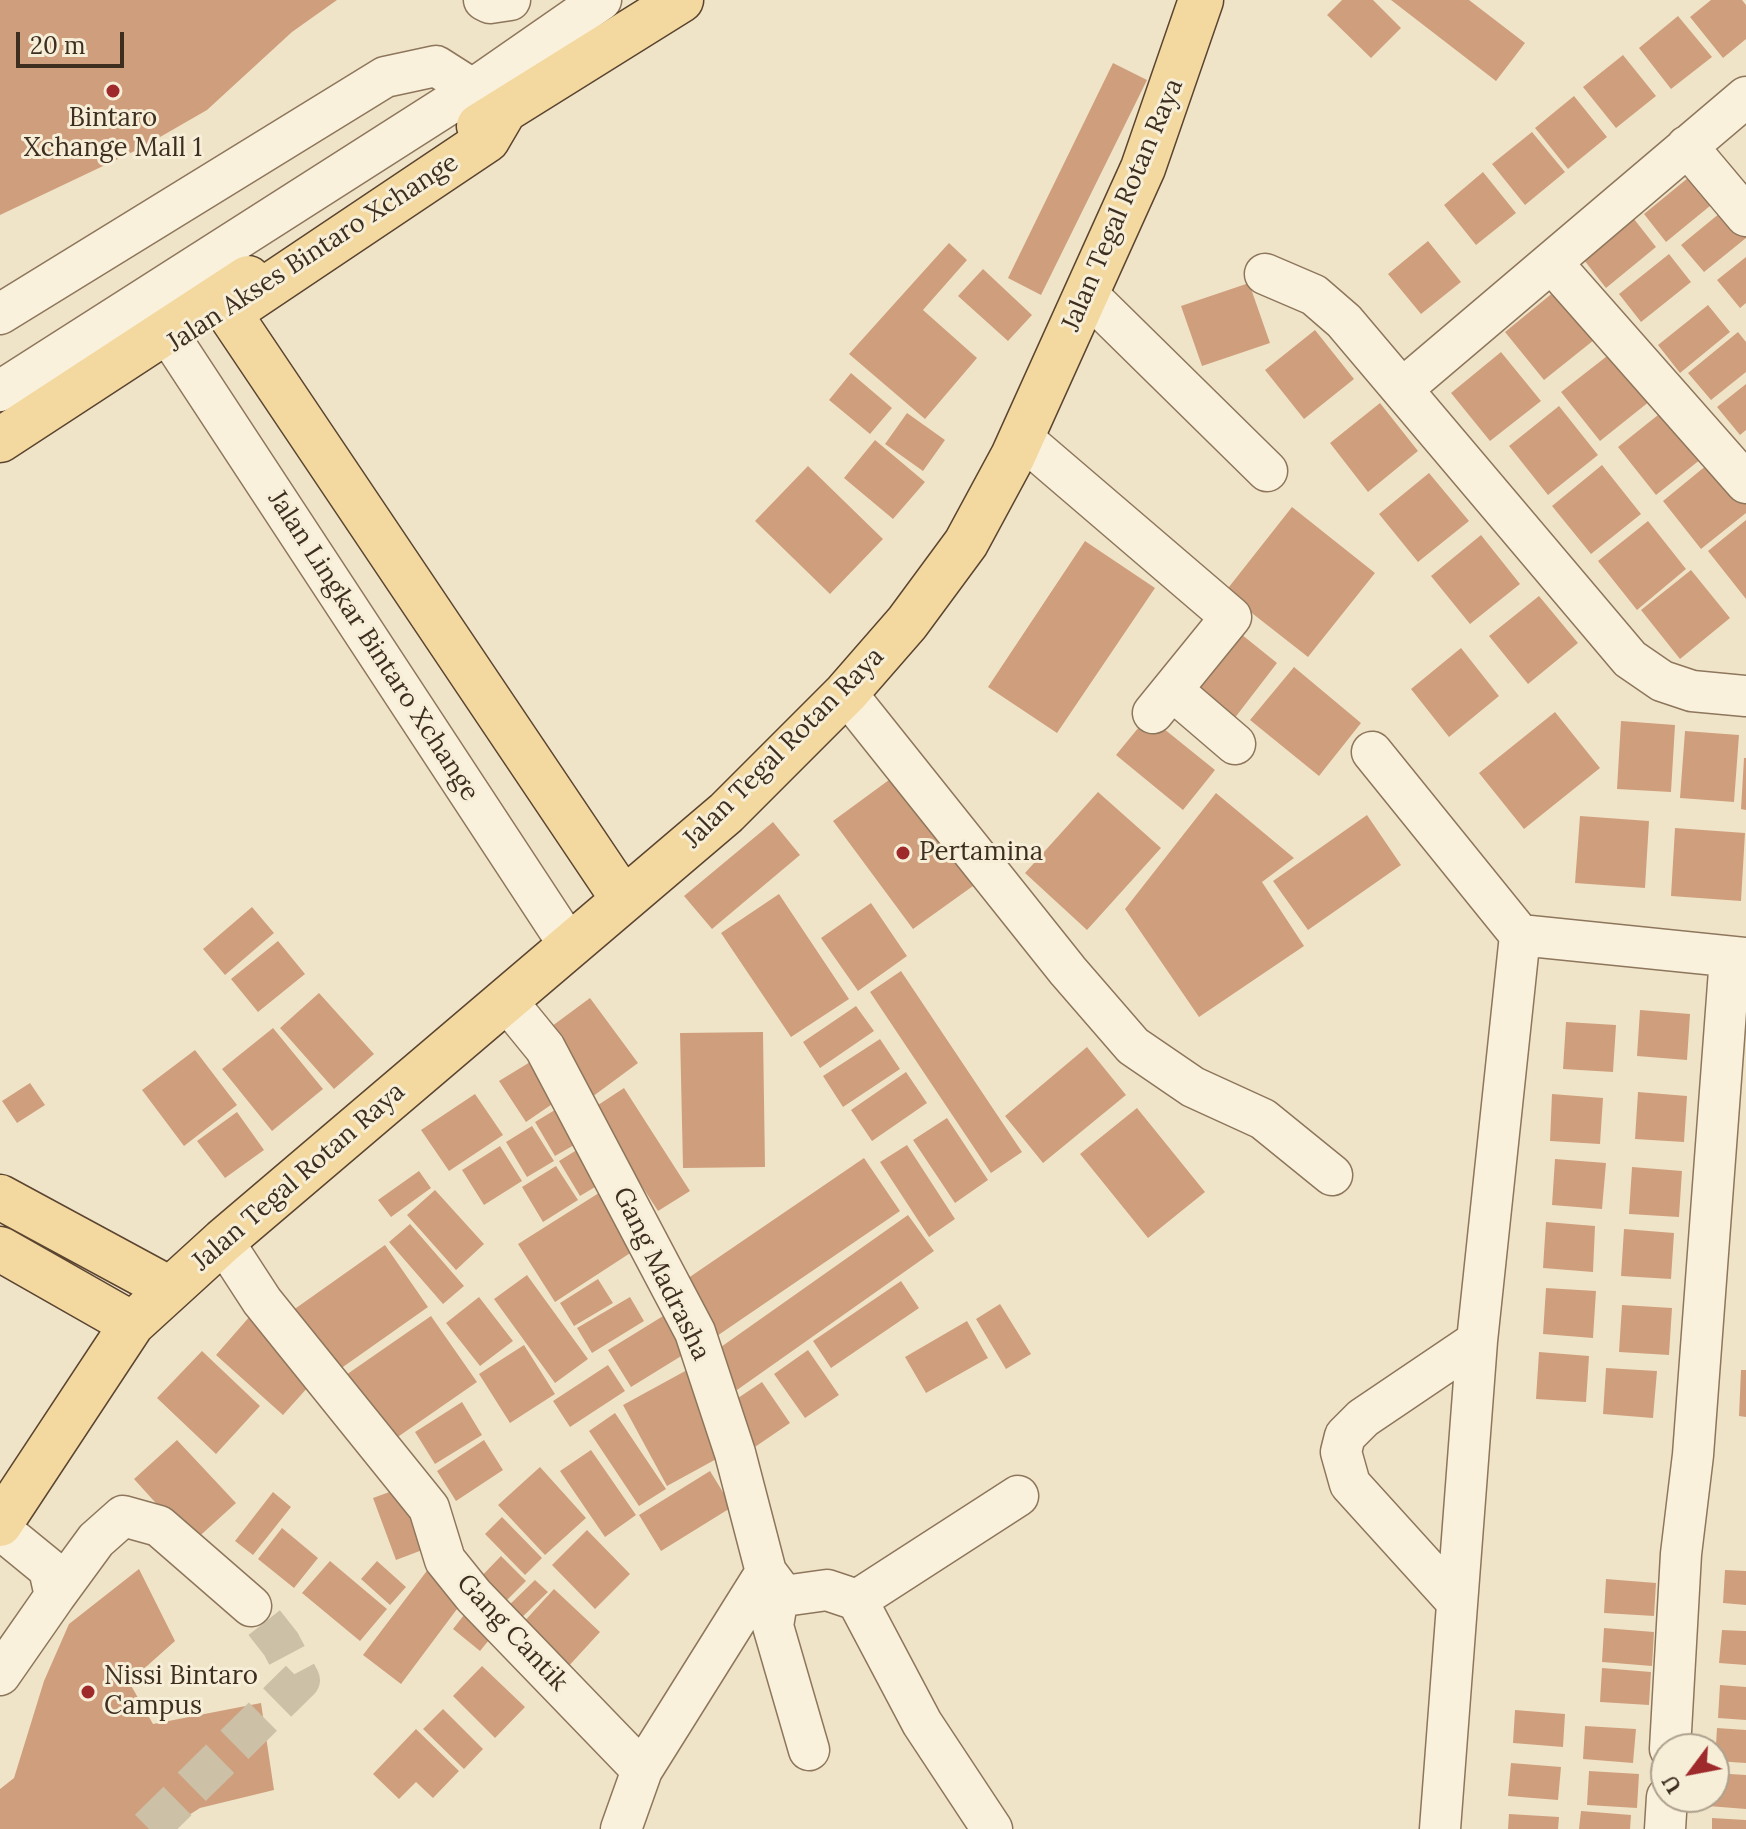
<!DOCTYPE html>
<html>
<head>
<meta charset="utf-8">
<style>
  body { margin:0 }
  #map { position:relative; width:1746px; height:1829px; overflow:hidden; background:#f0e4c8; font-family:Lora,serif }
  canvas { display:block }
  .north { position:absolute; left:1650px; top:1733px; width:80px; height:80px; box-sizing:border-box; background:#f7eed8; border:2px solid #ada18e; border-radius:50%; rotate:238deg; font-size:22px; font-weight:700; line-height:32px; text-align:center; color:#3d2e20 }
  .north::after { content:''; display:block; margin:auto; width:28px; height:36px; background:#9e2a2b; clip-path:polygon(50% 0,100% 100%,50% 72%,0 100%) }
  .scale { position:absolute; left:16px; top:32px; width:108px; height:36px; box-sizing:border-box; border:4px solid #3d2e20; border-top:0; padding-left:10px; font-size:24px; line-height:28px; white-space:nowrap; color:#3d2e20; -webkit-text-stroke:6px #f7eed8; paint-order:stroke }
</style>
</head>
<body>
<div id="map">
<canvas width="1746" height="1829"></canvas>
<div class="north">U</div>
<div class="scale">20 m</div>
</div>
<script>
const context = document.querySelector('canvas').getContext('2d');
context.lineJoin = 'round';
function fill(path, color) {
  context.fillStyle = color;
  context.fill(path, 'evenodd');
}
function toPath(rows) {
  const path = new Path2D();
  for (const r of rows) {
    path.moveTo(r[0], r[1]);
    for (let i = 2; i < r.length; i += 2) path.lineTo(r[i], r[i + 1]);
  }
  return path;
}
function stroke(path, color, width, dash) {
  context.strokeStyle = color;
  context.lineWidth = width;
  context.lineCap = dash ? 'butt' : 'round';
  context.setLineDash(dash || []);
  context.stroke(path);
}
function label(font, color, halo, rows, align = 'center') {
  context.font = font + ' Lora,serif';
  context.lineWidth = 6;
  context.setLineDash([]);
  context.textBaseline = 'middle';
  context.strokeStyle = halo;
  context.fillStyle = color;
  for (const [text, x, y, turn = 0] of rows) {
    context.save();
    context.translate(x, y);
    context.rotate((+turn || 0) * Math.PI / 180);
    context.textAlign = isNaN(turn) ? turn : align;
    if (halo) context.strokeText(text, 0, 0);
    context.fillText(text, 0, 0);
    context.restore();
  }
}
const building = toPath([
  [0,0,337,0,292,32,207,110,141,148,0,215],
  [1342,0,1373,0,1401,28,1371,58,1327,15],
  [1391,0,1469,0,1525,43,1496,81],
  [1711,0,1742,0,1746,5,1746,39,1723,58,1690,17],
  [1678,16,1712,57,1671,89,1639,48],
  [1623,55,1656,96,1616,128,1583,87],
  [1113,63,1147,80,1041,295,1008,278],
  [1574,96,1607,137,1568,169,1535,128],
  [1532,132,1565,172,1525,205,1492,164],
  [1483,172,1516,213,1476,245,1444,205],
  [1694,173,1716,201,1666,242,1644,214],
  [1731,204,1746,223,1746,238,1704,272,1681,245],
  [1634,219,1656,247,1606,288,1584,260],
  [1428,241,1461,282,1421,314,1388,274],
  [949,243,967,260,923,310,977,358,925,419,849,354],
  [1669,254,1691,282,1641,322,1619,294],
  [1746,257,1746,303,1740,308,1717,280],
  [983,269,1032,315,1008,341,958,296],
  [1249,283,1270,343,1202,366,1181,306],
  [1555,291,1594,340,1544,380,1505,332],
  [1708,305,1730,332,1680,373,1658,345],
  [1315,330,1354,379,1304,419,1265,370],
  [1738,332,1746,342,1746,372,1711,400,1688,373],
  [1501,352,1541,401,1490,441,1451,393],
  [1611,353,1650,401,1600,441,1561,392],
  [851,373,892,408,870,434,829,400],
  [1746,384,1746,430,1740,435,1717,407],
  [1380,403,1418,451,1368,492,1330,443],
  [1559,406,1598,455,1548,495,1509,446],
  [1668,407,1706,455,1656,495,1618,447],
  [907,413,945,440,923,471,885,444],
  [875,440,925,482,893,519,844,478],
  [1713,460,1746,502,1746,513,1701,549,1663,501],
  [1602,465,1641,514,1591,554,1552,506],
  [808,466,883,539,830,594,755,521],
  [1429,473,1469,521,1418,562,1379,514],
  [1292,507,1375,573,1308,657,1225,592],
  [1746,520,1746,599,1708,551],
  [1648,521,1686,569,1637,610,1598,561],
  [1481,535,1520,584,1470,624,1431,576],
  [1085,541,1155,588,1057,733,988,687],
  [1691,570,1730,618,1680,659,1641,610],
  [1539,596,1578,643,1528,684,1489,636],
  [1241,634,1277,663,1234,719,1197,690],
  [1461,648,1499,696,1449,737,1411,689],
  [1294,667,1361,723,1319,776,1250,720],
  [1555,712,1600,768,1524,829,1479,773],
  [1148,716,1215,770,1183,810,1116,755],
  [1621,721,1675,725,1671,792,1617,789],
  [1685,731,1739,735,1734,802,1680,798],
  [1744,758,1746,758,1746,810,1741,809],
  [893,777,973,886,913,929,833,821],
  [1098,792,1161,848,1087,930,1025,873],
  [1216,793,1294,858,1262,882,1304,946,1199,1017,1125,909],
  [1367,815,1401,865,1308,930,1273,881],
  [1580,816,1649,821,1645,888,1575,883],
  [773,822,800,855,712,929,684,896],
  [1675,828,1745,833,1741,901,1671,896],
  [779,894,849,999,791,1037,721,933],
  [871,903,907,956,858,991,821,938],
  [252,907,274,933,225,975,203,949],
  [278,941,305,974,258,1012,231,979],
  [901,971,1022,1152,991,1173,870,992],
  [319,993,374,1054,334,1089,280,1028],
  [590,998,638,1063,592,1097,544,1032],
  [856,1006,874,1031,820,1068,803,1042],
  [1640,1010,1690,1014,1687,1060,1637,1056],
  [1566,1022,1616,1025,1613,1072,1563,1069],
  [273,1028,323,1089,272,1131,222,1069],
  [763,1032,765,1167,683,1168,680,1033],
  [880,1039,900,1069,843,1107,823,1076],
  [1087,1047,1126,1095,1043,1163,1005,1116],
  [195,1050,237,1105,184,1146,142,1090],
  [535,1059,561,1098,526,1122,499,1081],
  [906,1072,927,1103,872,1141,851,1110],
  [30,1083,45,1105,17,1123,2,1101],
  [624,1088,690,1191,658,1211,592,1109],
  [1638,1092,1687,1096,1684,1142,1635,1139],
  [475,1094,503,1135,449,1171,421,1130],
  [1552,1094,1603,1098,1600,1144,1550,1141],
  [568,1102,588,1137,555,1156,535,1122],
  [1137,1108,1205,1192,1148,1238,1080,1154],
  [237,1112,264,1150,225,1178,197,1141],
  [947,1118,988,1180,955,1203,913,1140],
  [532,1126,554,1161,527,1177,506,1142],
  [588,1143,610,1178,580,1196,559,1161],
  [907,1145,955,1219,929,1237,880,1162],
  [500,1146,522,1181,484,1205,462,1170],
  [864,1158,900,1211,714,1338,678,1285],
  [1555,1159,1606,1163,1602,1209,1552,1205],
  [556,1166,578,1200,543,1222,522,1187],
  [1632,1167,1682,1171,1679,1217,1629,1214],
  [419,1171,431,1188,391,1217,378,1200],
  [435,1190,484,1244,456,1270,407,1215],
  [602,1191,638,1248,555,1302,518,1244],
  [908,1215,934,1251,737,1390,711,1354],
  [1546,1222,1595,1226,1593,1272,1543,1268],
  [410,1224,464,1286,443,1304,389,1242],
  [1624,1229,1674,1233,1671,1279,1621,1276],
  [385,1245,428,1307,333,1374,289,1313],
  [527,1275,588,1359,555,1383,494,1299],
  [598,1279,613,1303,574,1326,560,1303],
  [901,1281,919,1308,831,1368,813,1341],
  [1546,1288,1596,1291,1593,1338,1543,1334],
  [479,1297,513,1341,480,1366,446,1323],
  [630,1297,644,1321,592,1353,577,1328],
  [1000,1304,1031,1354,1006,1369,976,1319],
  [1622,1305,1672,1308,1669,1355,1619,1352],
  [668,1313,691,1350,631,1387,608,1350],
  [251,1315,318,1376,283,1415,216,1355],
  [431,1316,477,1382,389,1443,343,1377],
  [967,1321,988,1358,926,1393,905,1357],
  [524,1345,555,1394,510,1423,479,1374],
  [808,1350,839,1395,805,1418,774,1374],
  [202,1351,260,1406,216,1454,157,1398],
  [1539,1352,1589,1356,1586,1402,1536,1399],
  [608,1365,625,1391,570,1427,553,1401],
  [1606,1368,1657,1371,1653,1418,1603,1414],
  [687,1370,731,1451,667,1486,623,1405],
  [1741,1370,1746,1370,1746,1417,1739,1416],
  [762,1382,790,1423,752,1449,723,1408],
  [462,1402,482,1435,435,1464,415,1432],
  [615,1413,666,1489,639,1506,589,1431],
  [177,1440,236,1503,192,1543,134,1479],
  [484,1440,503,1470,456,1501,437,1471],
  [591,1450,636,1515,605,1537,560,1471],
  [540,1467,586,1518,545,1555,498,1505],
  [710,1471,732,1507,661,1551,639,1515],
  [403,1487,425,1549,396,1560,373,1498],
  [273,1492,291,1507,253,1555,235,1541],
  [502,1517,542,1558,525,1575,485,1534],
  [282,1528,318,1558,294,1588,258,1559],
  [587,1530,630,1574,595,1609,552,1565],
  [501,1556,526,1581,499,1608,474,1584],
  [330,1561,387,1609,360,1641,302,1593],
  [377,1561,406,1587,390,1605,361,1579],
  [429,1568,466,1597,401,1684,363,1655],
  [139,1569,175,1641,129,1682,153,1724,261,1703,274,1790,200,1808,167,1829,0,1829,0,1789,14,1778,44,1681,69,1624],
  [1725,1570,1746,1571,1746,1605,1723,1603],
  [1606,1579,1656,1583,1654,1616,1604,1613],
  [535,1580,548,1592,516,1623,504,1610],
  [554,1589,600,1632,566,1669,520,1626],
  [471,1606,498,1629,480,1651,453,1629],
  [1604,1628,1654,1632,1652,1666,1602,1662],
  [1722,1630,1746,1631,1746,1665,1719,1663],
  [482,1666,525,1707,495,1738,453,1696],
  [1602,1668,1651,1672,1649,1705,1600,1702],
  [1720,1685,1746,1687,1746,1720,1718,1718],
  [443,1709,483,1749,464,1769,423,1729],
  [1515,1710,1565,1714,1563,1747,1513,1743],
  [1585,1726,1636,1729,1633,1763,1583,1759],
  [1717,1728,1746,1730,1746,1763,1715,1761],
  [416,1729,459,1771,433,1798,416,1782,399,1799,373,1774],
  [1511,1763,1561,1767,1558,1800,1508,1796],
  [1589,1771,1639,1774,1637,1808,1587,1805],
  [1714,1773,1746,1775,1746,1809,1708,1806,1709,1797,1714,1797],
  [1581,1811,1631,1815,1630,1829,1579,1829],
  [1509,1814,1559,1817,1558,1829,1508,1829],
  [1712,1818,1746,1820,1746,1829,1712,1829]
]);
const minorTunnel = toPath([
  [149,1829,300,1680,281,1644,251,1606]
]);
const minor = toPath([
  [484,0,490,3,510,0],
  [1687,146,1746,216],
  [1552,263,1746,483],
  [1265,274,1314,295,1344,321,1630,659,1662,681,1692,691,1746,696],
  [1088,295,1267,471],
  [0,314,385,77,436,66,491,101],
  [176,346,569,945],
  [1402,389,1746,97],
  [0,391,473,89,601,0],
  [1022,438,1231,617,1153,713],
  [1172,690,1235,744],
  [846,693,1068,971,1133,1046,1193,1087,1263,1119,1332,1175],
  [1372,752,1520,935,1477,1341,1440,1829],
  [1520,935,1746,958],
  [505,999,545,1048,695,1332,735,1453,766,1572,784,1596],
  [223,1241,262,1301,429,1508,445,1560,474,1596,642,1770],
  [0,1529,49,1569,55,1596,0,1675],
  [55,1596,96,1540,123,1516,159,1526,251,1606],
  [784,1596,827,1590,857,1600,922,1723,992,1829],
  [784,1596,776,1608,773,1626,809,1750],
  [857,1600,1018,1496],
  [1457,1602,1350,1484,1341,1452,1345,1436,1363,1418,1477,1341],
  [1670,1749,1681,1554,1693,1455,1730,957],
  [621,1829,642,1770,766,1572],
  [1665,1829,1667,1797]
]);
const major = toPath([
  [504,111,487,140,229,313,623,899],
  [479,126,681,0],
  [0,440,248,278],
  [0,1197,170,1289],
  [0,1249,132,1324],
  [0,1524,132,1324,223,1241,726,813,846,693,907,623,966,543,1013,456,1143,168,1201,0]
]);
const markers = [
  [113,91,8,"#9e2a2b"],
  [903,853,8,"#9e2a2b"],
  [88,1692,8,"#9e2a2b"]
];
const poiNames = [
  ["Bintaro",113,119,"center"],
  ["Xchange Mall 1",113,149,"center"],
  ["Pertamina",919,853],
  ["Nissi Bintaro",104,1677],
  ["Campus",104,1707]
];
const streetNames = [
  ["Jalan Tegal Rotan Raya",1123,205,-67],
  ["Jalan Akses Bintaro Xchange",313,253,-33],
  ["Jalan Lingkar Bintaro Xchange",373,646,57],
  ["Jalan Tegal Rotan Raya",784,748,-45],
  ["Jalan Tegal Rotan Raya",299,1177,-41],
  ["Gang Madrasha",661,1274,64],
  ["Gang Cantik",512,1633,47]
];
fill(building, '#cf9f7d');
stroke(minorTunnel, '#ccc0a6', 40, [40, 20]);
stroke(minor, '#8d765c', 43);
stroke(major, '#5b4430', 47);
stroke(minor, '#faf1dc', 40);
stroke(major, '#f3d9a0', 44);
for (const [x, y, r, color] of markers) {
  const dot = new Path2D();
  dot.arc(x, y, r, 0, 2 * Math.PI);
  context.fillStyle = color;
  context.fill(dot);
  stroke(dot, '#f7eed8', 3);
}
label('26px', '#3d2e20', '#f7eed8', poiNames, 'left');
label('26px', '#3d2e20', '#f7eed8', streetNames);
</script>
</body>
</html>
